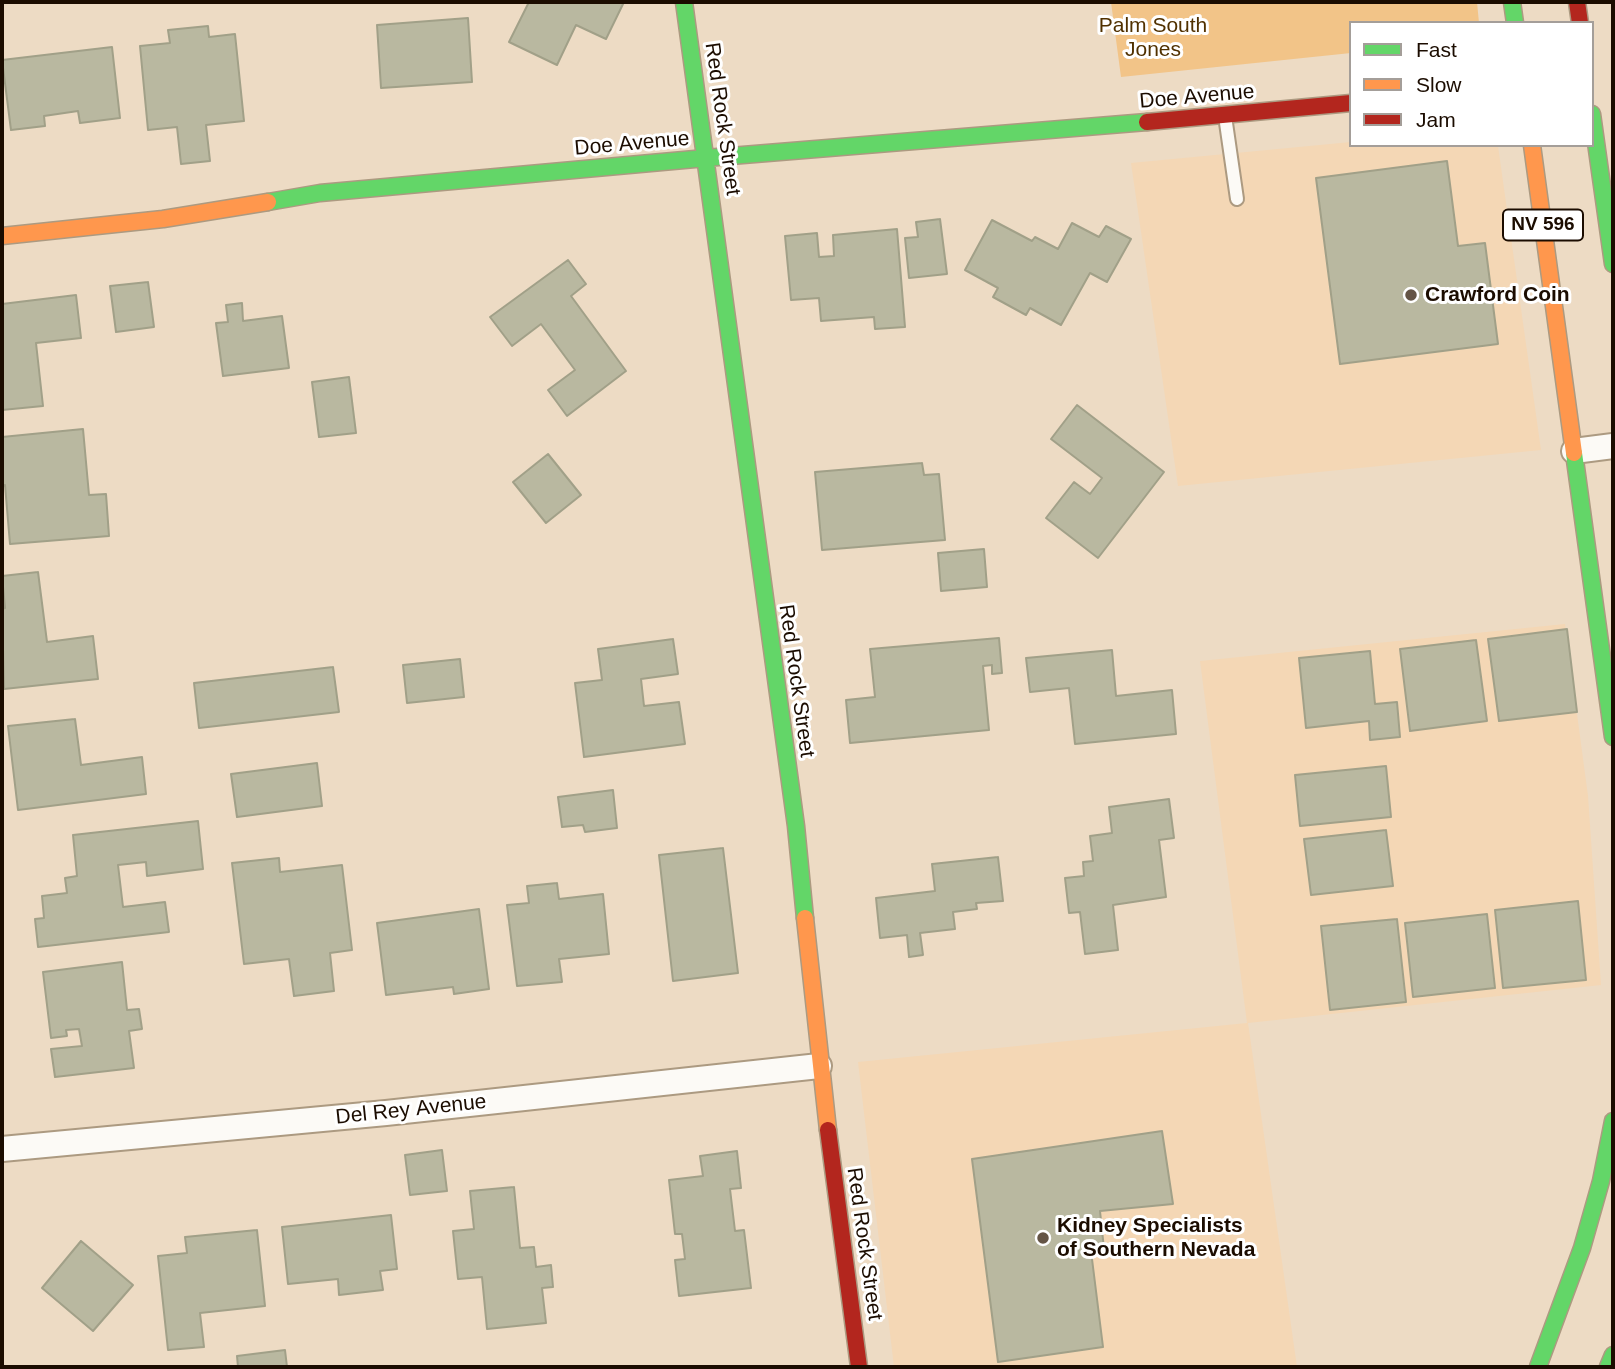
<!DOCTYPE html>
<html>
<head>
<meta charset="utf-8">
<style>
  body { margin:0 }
  #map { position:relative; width:1615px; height:1369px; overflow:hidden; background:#eddbc4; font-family:Helvetica,sans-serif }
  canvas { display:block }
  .frame { position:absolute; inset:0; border:4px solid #1b0c00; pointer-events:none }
  .legend { position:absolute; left:1349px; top:21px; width:245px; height:126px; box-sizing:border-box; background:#fff; border:2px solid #a49e99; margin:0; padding:9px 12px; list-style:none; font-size:21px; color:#1b0c00 }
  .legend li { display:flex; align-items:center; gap:14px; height:35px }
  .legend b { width:35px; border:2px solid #a49e99 }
</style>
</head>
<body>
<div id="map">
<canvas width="1615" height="1369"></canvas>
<div class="frame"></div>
<ul class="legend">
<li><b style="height:9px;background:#63d668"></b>Fast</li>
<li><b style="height:9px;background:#ff974d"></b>Slow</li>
<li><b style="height:9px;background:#b3261e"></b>Jam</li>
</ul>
</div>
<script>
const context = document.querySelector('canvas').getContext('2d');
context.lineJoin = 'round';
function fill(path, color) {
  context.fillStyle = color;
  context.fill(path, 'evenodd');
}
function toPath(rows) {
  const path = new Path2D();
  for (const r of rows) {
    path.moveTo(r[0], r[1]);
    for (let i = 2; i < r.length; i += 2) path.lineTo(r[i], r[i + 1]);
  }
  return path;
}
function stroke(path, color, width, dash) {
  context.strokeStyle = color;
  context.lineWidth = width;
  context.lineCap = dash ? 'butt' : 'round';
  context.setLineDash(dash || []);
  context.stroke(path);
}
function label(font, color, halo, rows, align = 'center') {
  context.font = font + ' Helvetica,sans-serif';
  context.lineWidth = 6;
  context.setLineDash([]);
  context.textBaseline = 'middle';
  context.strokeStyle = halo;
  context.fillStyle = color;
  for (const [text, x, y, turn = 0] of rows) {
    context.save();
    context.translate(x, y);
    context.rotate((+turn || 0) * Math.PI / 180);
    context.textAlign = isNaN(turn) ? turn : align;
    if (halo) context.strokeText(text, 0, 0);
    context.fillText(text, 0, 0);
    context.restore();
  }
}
const built = toPath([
  [1351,142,1351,145,1498,146,1541,450,1178,486,1131,163],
  [1565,624,1588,796,1601,985,1248,1023,1297,1367,894,1367,858,1062,1247,1023,1200,661]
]);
const green = toPath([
  [1111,2,1477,2,1479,23,1351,23,1351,53,1121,77]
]);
const building = toPath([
  [529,2,624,2,606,39,576,25,557,65,509,42,529,2],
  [468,18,472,82,381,88,377,25,468,18],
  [208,26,209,37,235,34,244,121,206,125,210,161,181,164,177,127,148,130,140,46,170,43,168,30,208,26],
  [112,47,120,118,80,123,78,111,44,116,45,126,11,130,2,60,112,47],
  [1447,161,1458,246,1485,243,1498,344,1340,364,1316,178,1447,161],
  [940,219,947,274,909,278,905,238,918,237,916,222,940,219],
  [992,220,1032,241,1035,237,1058,249,1072,223,1099,237,1106,226,1131,239,1107,282,1090,273,1061,325,1030,308,1026,315,993,297,998,288,965,270,992,220],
  [897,229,905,327,875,329,874,317,821,321,819,298,791,300,785,236,817,233,819,257,834,256,833,235,897,229],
  [568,260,586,284,571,296,626,371,567,416,548,390,575,370,541,324,512,346,490,317,568,260],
  [148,282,154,327,116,332,110,286,148,282],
  [76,295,81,338,36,343,43,406,2,410,2,304,76,295],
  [242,303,243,321,282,316,289,368,223,376,216,323,228,322,226,305,242,303],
  [349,377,356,433,319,437,312,382,349,377],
  [1077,405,1164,472,1098,558,1046,518,1074,482,1090,494,1102,478,1051,439,1077,405],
  [83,429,89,495,106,494,109,536,10,544,5,485,2,486,2,437,83,429],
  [548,454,581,495,546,523,513,482,548,454],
  [922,463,924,475,939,474,945,540,822,550,815,472,922,463],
  [984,549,987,587,941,591,938,553,984,549],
  [38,572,47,642,93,636,98,679,4,689,2,609,5,608,2,576,38,572],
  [1567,629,1577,712,1499,721,1488,639,1567,629],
  [999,638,1002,673,992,674,992,665,983,666,989,730,850,743,846,700,875,697,870,649,999,638],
  [673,639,678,674,641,679,644,706,679,702,685,744,584,757,575,683,602,680,598,649,673,639],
  [1476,640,1487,721,1410,731,1400,649,1476,640],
  [1112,650,1116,696,1172,690,1176,734,1075,744,1069,688,1030,692,1026,658,1112,650],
  [1370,651,1375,704,1397,702,1400,737,1370,740,1369,721,1306,728,1299,658,1370,651],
  [460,659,464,697,407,703,403,665,460,659],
  [333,667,339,712,199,728,194,683,333,667],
  [75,719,81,765,142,757,146,794,18,810,8,726,75,719],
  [317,763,322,806,237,817,231,774,317,763],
  [1386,766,1391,817,1300,826,1295,775,1386,766],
  [613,790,617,828,585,832,583,825,562,827,558,797,613,790],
  [1169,799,1174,838,1159,840,1166,897,1113,905,1118,950,1085,954,1080,912,1069,913,1065,878,1084,876,1083,862,1093,861,1090,836,1112,833,1109,807,1169,799],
  [198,821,203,869,147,876,146,862,118,865,123,907,165,902,169,932,38,947,35,919,44,918,42,896,67,893,65,878,77,876,73,835,198,821],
  [1386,830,1393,886,1311,895,1304,839,1386,830],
  [723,848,738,973,673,981,659,855,723,848],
  [998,857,1003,901,976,903,977,909,953,912,955,929,920,933,923,955,909,957,907,935,880,938,876,898,935,891,932,864,998,857],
  [279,858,280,872,342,865,352,950,330,953,334,991,294,996,289,959,244,964,232,863,279,858],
  [557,883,559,899,603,894,609,954,559,959,562,982,517,986,507,905,529,903,527,886,557,883],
  [1578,901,1586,980,1503,988,1495,910,1578,901],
  [479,909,489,989,454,994,453,987,386,995,377,923,479,909],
  [1487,914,1495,988,1413,997,1405,923,1487,914],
  [1397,919,1406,1002,1330,1010,1321,926,1397,919],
  [122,962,127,1010,139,1009,142,1029,129,1031,134,1068,55,1077,51,1049,82,1046,79,1029,66,1030,67,1036,51,1038,43,972,122,962],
  [1162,1131,1173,1204,1100,1211,1104,1249,1091,1251,1103,1347,998,1362,972,1159,1162,1131],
  [442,1150,447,1191,410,1195,405,1155,442,1150],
  [737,1151,741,1188,730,1189,735,1231,744,1230,751,1288,679,1296,675,1260,685,1259,682,1234,675,1234,669,1180,703,1176,700,1156,737,1151],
  [514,1187,520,1248,534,1247,536,1267,551,1265,553,1287,542,1288,546,1323,487,1329,482,1277,458,1279,453,1231,474,1229,470,1191,514,1187],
  [391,1215,397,1269,380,1271,383,1290,339,1295,338,1279,288,1284,282,1227,391,1215],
  [257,1230,265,1306,200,1313,204,1347,168,1350,158,1256,187,1253,185,1237,257,1230],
  [81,1241,133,1285,93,1331,42,1288,81,1241],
  [285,1350,287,1367,238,1367,237,1356,285,1350]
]);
const lane = toPath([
  [1225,116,1237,199]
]);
const street = toPath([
  [1574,451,1613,446],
  [2,1149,386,1113,819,1066]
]);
const fast = toPath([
  [684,2,796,826,805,918],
  [1512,2,1515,23],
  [1592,114,1613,264],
  [268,202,320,193,706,158,1147,122],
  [1574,453,1613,737],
  [1538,1367,1582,1248,1601,1181,1613,1121],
  [1608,1367,1613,1355]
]);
const slow = toPath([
  [1532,145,1574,453],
  [2,236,163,219,268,202],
  [805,918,828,1130]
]);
const jam = toPath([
  [1577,2,1580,23],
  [1147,122,1351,103],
  [828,1130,859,1367]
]);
const markers = [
  [1411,295,7,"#645445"],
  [1043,1238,7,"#645445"]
];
const shields = [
  [1543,225,80]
];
const shieldNames = [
  ["NV 596",1543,225]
];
const parkNames = [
  ["Palm South",1153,26],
  ["Jones",1153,50]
];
const streetNames = [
  ["Doe Avenue",1197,97,-5],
  ["Red Rock Street",722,119,82],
  ["Doe Avenue",632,144,-5],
  ["Red Rock Street",796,681,82],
  ["Del Rey Avenue",411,1110,-6],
  ["Red Rock Street",864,1244,82]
];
const poiNames = [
  ["Crawford Coin",1425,295],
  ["Kidney Specialists",1057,1226],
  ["of Southern Nevada",1057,1250]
];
fill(built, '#f4d7b5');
fill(green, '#f2c488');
fill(building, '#b9b8a0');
stroke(building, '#a1a088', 2);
stroke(lane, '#ac9a81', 16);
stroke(street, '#ac9a81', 28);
stroke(fast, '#ac9a81', 19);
stroke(slow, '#ac9a81', 19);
stroke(jam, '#ac9a81', 19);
stroke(lane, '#fcfaf6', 12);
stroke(street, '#fcfaf6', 24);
stroke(fast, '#63d668', 16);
stroke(slow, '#ff974d', 16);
stroke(jam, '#b3261e', 16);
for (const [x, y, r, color] of markers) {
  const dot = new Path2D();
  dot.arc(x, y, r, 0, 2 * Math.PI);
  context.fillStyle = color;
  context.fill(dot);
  stroke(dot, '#fff', 2.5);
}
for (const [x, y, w] of shields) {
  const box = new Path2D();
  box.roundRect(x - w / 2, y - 15.5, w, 31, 5);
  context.fillStyle = '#fff';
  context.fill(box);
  stroke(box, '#1b0c00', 2);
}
label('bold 19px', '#1b0c00', null, shieldNames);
label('21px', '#513100', '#fff', parkNames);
label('21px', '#1b0c00', '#fff', streetNames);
label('bold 21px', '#1b0c00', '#fff', poiNames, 'left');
</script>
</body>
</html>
